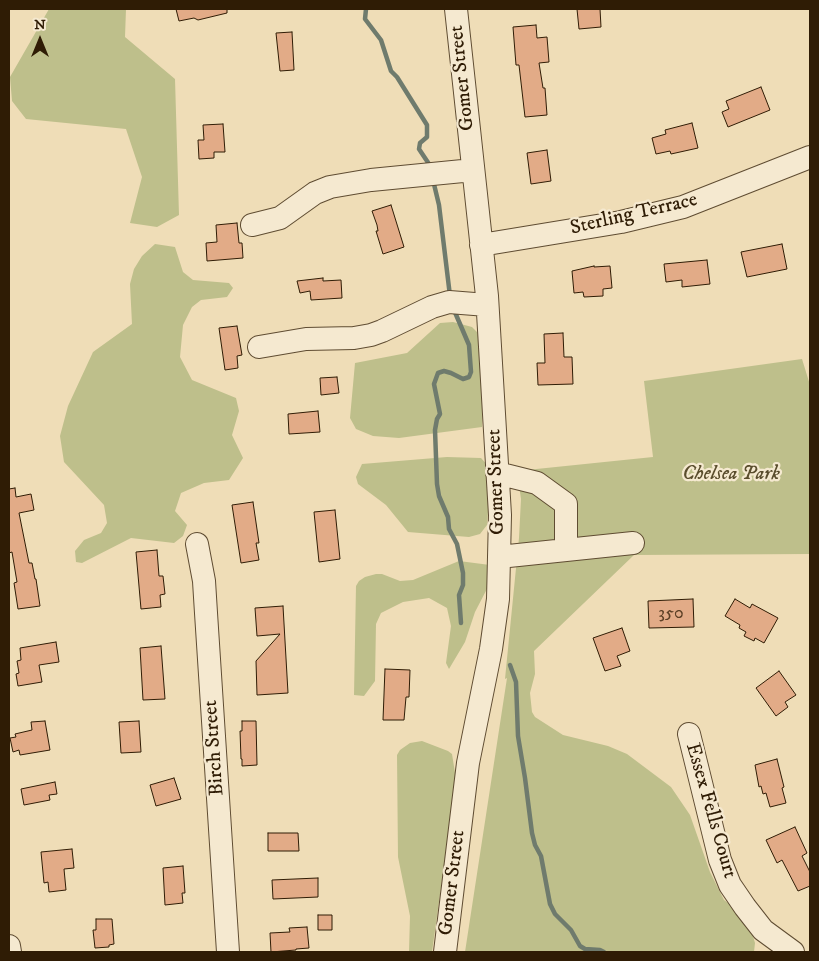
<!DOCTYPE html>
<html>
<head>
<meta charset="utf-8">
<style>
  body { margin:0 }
  #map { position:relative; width:819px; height:961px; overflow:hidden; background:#efddb7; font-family:"IM FELL DW Pica",serif }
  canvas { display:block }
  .frame { position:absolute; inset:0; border:10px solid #2f1c05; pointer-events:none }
  .north { position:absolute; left:15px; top:15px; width:50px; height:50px; -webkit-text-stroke:4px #f5e9d0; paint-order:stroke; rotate:0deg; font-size:14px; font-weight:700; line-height:20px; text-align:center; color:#2f1c05 }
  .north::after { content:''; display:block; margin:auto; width:18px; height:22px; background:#2f1c05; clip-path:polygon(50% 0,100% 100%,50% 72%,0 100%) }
</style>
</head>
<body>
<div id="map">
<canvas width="819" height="961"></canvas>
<div class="frame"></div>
<div class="north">N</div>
</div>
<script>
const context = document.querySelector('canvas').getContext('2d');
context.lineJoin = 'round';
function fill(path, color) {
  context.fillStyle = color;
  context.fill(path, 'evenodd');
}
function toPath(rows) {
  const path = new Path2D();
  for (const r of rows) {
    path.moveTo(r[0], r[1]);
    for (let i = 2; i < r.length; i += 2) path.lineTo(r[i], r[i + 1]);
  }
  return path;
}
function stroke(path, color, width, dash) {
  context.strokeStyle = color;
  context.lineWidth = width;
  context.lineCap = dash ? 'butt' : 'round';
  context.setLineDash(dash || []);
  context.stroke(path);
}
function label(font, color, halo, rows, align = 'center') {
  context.font = font + ' "IM FELL DW Pica",serif';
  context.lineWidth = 4.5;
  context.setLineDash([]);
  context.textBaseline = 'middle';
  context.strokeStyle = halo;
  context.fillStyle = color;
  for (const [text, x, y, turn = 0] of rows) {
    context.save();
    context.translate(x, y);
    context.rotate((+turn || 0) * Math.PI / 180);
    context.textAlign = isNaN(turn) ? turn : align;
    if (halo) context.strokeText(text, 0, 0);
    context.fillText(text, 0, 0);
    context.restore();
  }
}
const green = toPath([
  [49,9,126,9,125,37,175,79,179,215,157,227,130,223,142,177,126,129,26,119,12,101,10,77],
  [155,244,175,247,183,272,193,280,229,283,233,288,227,297,201,300,192,307,183,325,180,357,192,380,236,398,239,411,232,435,243,458,229,480,204,483,181,493,175,511,187,525,183,536,174,543,131,538,82,563,76,562,75,551,84,540,101,533,107,523,104,505,64,462,60,436,68,406,93,352,132,324,130,284,134,269,142,256],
  [453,322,472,327,477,332,485,355,482,427,399,438,373,436,356,429,350,418,355,363,407,353,440,323],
  [802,359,810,385,810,554,634,555,534,651,535,674,530,693,532,712,535,717,563,735,608,746,627,754,671,787,690,815,710,872,724,900,747,916,755,943,754,952,465,952,507,678,505,679,519,538,521,499,517,471,653,457,644,381],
  [447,457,481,458,490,468,491,475,487,525,480,534,469,537,408,532,386,505,358,484,356,477,362,464],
  [459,561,490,565,489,585,475,612,465,642,449,669,446,663,451,626,447,608,429,598,403,602,381,613,376,624,375,681,364,696,354,695,356,586,359,581,365,577,376,574,382,574,400,581,413,580],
  [422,741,448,751,452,754,456,779,432,952,409,952,410,916,398,857,397,755,400,750,410,743]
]);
const stream = toPath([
  [366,9,365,19,381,40,391,71,397,77,427,125,427,137,420,143,419,149,431,167],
  [433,180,439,205,450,296],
  [454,310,469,345,471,372,469,377,463,379,451,373,444,371,438,373,434,384,440,414,437,419,435,430,437,484,439,496,448,517,449,529,457,544,463,573,463,585,459,595,461,623],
  [510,665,516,682,518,736,525,778,532,833,535,845,541,856,550,904,555,914,571,930,580,946,585,949,600,950,604,952]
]);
const building = toPath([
  [176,9,227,9,227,13,198,20,194,18,179,21,176,9],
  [577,9,600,9,601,27,579,29,577,9],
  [536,25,537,38,547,37,549,62,539,63,543,88,545,88,547,115,525,117,519,65,516,65,513,27,536,25],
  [292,32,294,70,280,71,276,33,292,32],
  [761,87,770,110,728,127,722,112,729,109,726,101,761,87],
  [692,123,698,148,671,154,670,151,656,154,652,138,666,134,665,130,692,123],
  [223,124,225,152,214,152,214,158,199,159,198,140,204,140,203,125,223,124],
  [547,150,551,181,531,184,527,153,547,150],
  [391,205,404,247,383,254,376,231,378,231,377,225,372,211,391,205],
  [237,223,239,243,242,243,243,258,207,261,206,243,217,242,216,225,237,223],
  [782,244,787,269,747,277,741,252,782,244],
  [707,260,710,284,682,287,682,280,666,282,664,264,707,260],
  [594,266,594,267,610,266,612,288,603,289,603,296,584,297,583,292,574,293,572,271,594,266],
  [323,278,323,281,341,280,342,298,311,300,310,291,300,293,297,281,323,278],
  [237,326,242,355,237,356,238,368,225,370,219,328,237,326],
  [563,333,564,357,572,357,573,384,538,385,537,363,545,363,544,334,563,333],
  [337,377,339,393,321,395,320,378,337,377],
  [318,411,320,432,289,434,288,414,318,411],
  [15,488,16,497,31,494,34,510,19,513,29,563,32,563,35,579,36,579,40,606,18,609,14,583,17,582,12,552,9,553,9,489,15,488],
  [253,502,259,543,256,543,259,560,241,563,232,505,253,502],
  [335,510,340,559,319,562,314,512,335,510],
  [157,550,159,576,163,576,165,594,160,595,161,607,141,609,136,552,157,550],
  [693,599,694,627,649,628,648,601,693,599],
  [735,599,750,608,752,604,778,618,764,643,755,638,754,641,744,636,746,632,739,628,740,625,725,616,735,599],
  [283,606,288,693,257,695,256,661,280,634,257,636,255,608,283,606],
  [622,628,630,651,617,656,621,666,605,671,593,638,622,628],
  [56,642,59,662,39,665,42,682,18,686,16,674,19,673,17,661,21,660,20,648,56,642],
  [161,646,165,699,143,700,140,648,161,646],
  [385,669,410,670,409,697,406,697,404,720,383,720,385,669],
  [779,671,796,695,785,702,788,707,776,716,756,688,779,671],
  [45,721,50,750,20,755,19,750,13,752,10,738,16,737,15,734,32,730,31,722,45,721],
  [139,721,141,752,121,753,119,722,139,721],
  [242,721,256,721,257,765,242,766,242,759,241,759,240,731,242,731,242,721],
  [777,759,784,787,782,788,786,803,770,807,766,793,763,794,761,786,759,787,755,765,777,759],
  [174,778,181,799,156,806,150,785,174,778],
  [55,782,57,794,49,795,50,800,24,805,21,789,55,782],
  [795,827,807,853,802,856,810,872,810,886,798,891,782,860,777,863,766,840,795,827],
  [268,833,298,833,299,851,268,851,268,833],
  [72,849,74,868,64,869,66,890,49,892,48,882,44,883,41,852,72,849],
  [183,866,185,893,182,893,183,903,165,905,163,868,183,866],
  [318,878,318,897,273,899,272,880,318,878],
  [318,915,332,915,332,930,318,930,318,915],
  [96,919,112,919,114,944,109,945,109,947,95,948,93,930,96,930,96,919],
  [307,927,309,948,296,949,296,950,271,952,270,933,290,932,289,928,307,927]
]);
const minor = toPath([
  [252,225,280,218,315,193,330,187,371,180,473,170],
  [481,245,621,222,683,207,810,157],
  [259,347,306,339,354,338,371,335,382,331,432,307,449,302,487,305],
  [497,473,537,483,566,504,566,550],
  [197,544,204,581,206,613,228,952],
  [499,557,633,543],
  [689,734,720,860,730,885,745,907,763,930,793,952],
  [9,946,10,952],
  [445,952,468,763,491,649,498,599,500,515,487,296,456,9]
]);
const numberNames = [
  ["350",671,614]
];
const streetNames = [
  ["Gomer Street",463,78,-96],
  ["Sterling Terrace",634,215,-13],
  ["Gomer Street",497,482,-92],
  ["Birch Street",215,748,-94],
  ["Essex Fells Court",710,811,74],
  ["Gomer Street",453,883,-83]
];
const parkNames = [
  ["Chelsea Park",731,475]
];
fill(green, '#bebf8b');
stroke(stream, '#6f7b6d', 4.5);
fill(building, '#e2ab87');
stroke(building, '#2f1c05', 1);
stroke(minor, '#5f4c32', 24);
stroke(minor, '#f5e9d0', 22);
label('18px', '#5c4026', null, numberNames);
label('20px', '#2f1c05', '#f5e9d0', streetNames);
label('italic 20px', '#5a4d2d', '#f5e9d0', parkNames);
</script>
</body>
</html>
